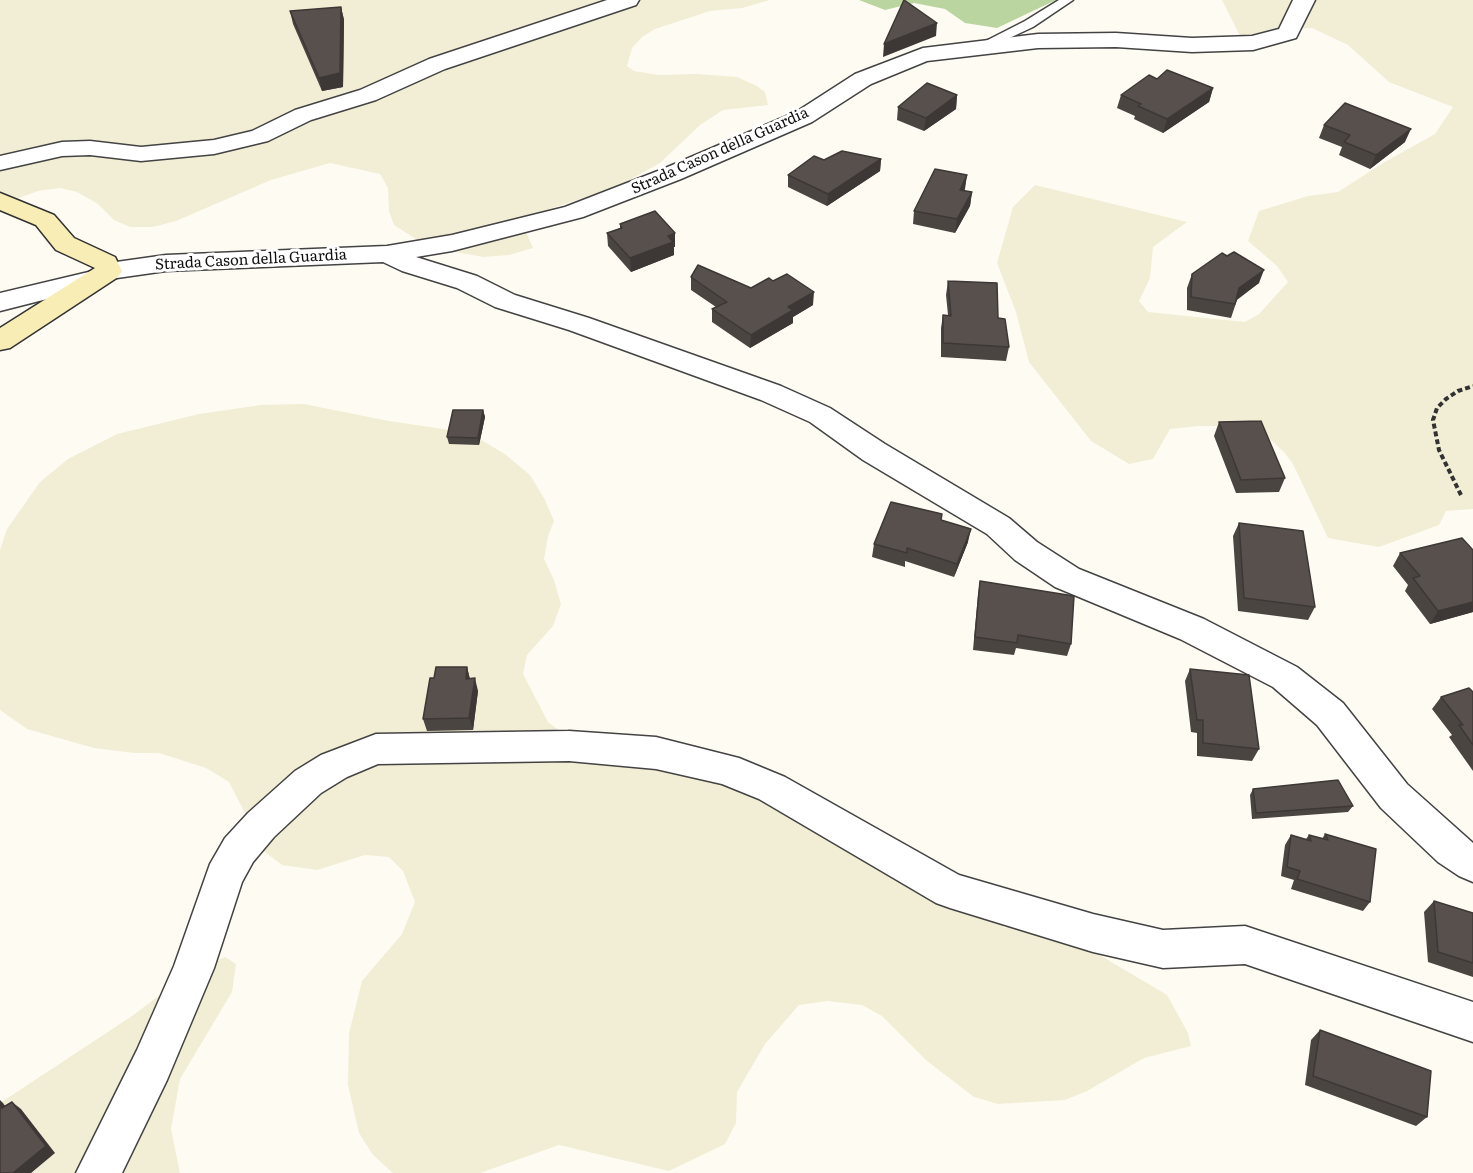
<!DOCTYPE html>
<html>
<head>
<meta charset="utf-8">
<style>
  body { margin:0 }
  canvas { display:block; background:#fefbf3 }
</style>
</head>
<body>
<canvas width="1473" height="1173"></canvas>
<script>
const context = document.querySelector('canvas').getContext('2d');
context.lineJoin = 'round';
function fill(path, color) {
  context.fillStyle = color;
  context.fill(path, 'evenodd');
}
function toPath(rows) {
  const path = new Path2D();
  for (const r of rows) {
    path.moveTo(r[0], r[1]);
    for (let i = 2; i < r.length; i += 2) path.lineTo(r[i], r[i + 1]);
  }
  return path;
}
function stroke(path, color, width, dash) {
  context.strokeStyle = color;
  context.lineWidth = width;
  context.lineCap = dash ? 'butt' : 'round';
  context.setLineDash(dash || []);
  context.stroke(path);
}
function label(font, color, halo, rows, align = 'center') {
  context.font = font + ' Literata,serif';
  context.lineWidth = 6;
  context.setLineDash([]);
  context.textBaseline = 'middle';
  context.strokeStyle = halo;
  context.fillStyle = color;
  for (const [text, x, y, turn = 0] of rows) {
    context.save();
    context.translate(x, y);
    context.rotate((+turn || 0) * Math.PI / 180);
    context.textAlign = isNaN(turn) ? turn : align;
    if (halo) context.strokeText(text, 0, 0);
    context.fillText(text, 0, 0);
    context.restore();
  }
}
const farmland = toPath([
  [0,0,770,0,742,8,710,11,655,29,642,37,632,48,627,66,634,71,659,75,697,74,737,77,757,86,765,92,768,105,723,110,700,125,660,163,642,173,613,189,552,208,524,227,533,248,509,255,483,257,438,249,419,241,394,225,389,211,388,188,380,174,330,163,271,180,176,221,153,227,130,227,114,220,98,204,77,192,60,188,38,191,0,205],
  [1222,0,1473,0,1473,509,1446,511,1439,525,1379,547,1328,538,1293,464,1284,452,1255,426,1198,426,1170,429,1153,459,1129,464,1091,441,1029,362,1016,312,997,263,1013,207,1035,185,1187,222,1153,247,1150,278,1139,301,1148,312,1245,322,1259,314,1288,282,1277,266,1248,241,1259,211,1308,196,1338,192,1383,163,1435,134,1453,107,1389,82,1348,45,1312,28,1279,29,1265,35,1241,38],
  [304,404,389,421,457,431,480,439,506,455,530,475,545,500,554,521,548,536,544,559,554,580,561,604,553,626,527,655,523,674,548,722,562,733,685,763,997,915,1005,929,1014,917,1041,898,1071,938,1167,995,1188,1033,1191,1046,1144,1058,1087,1091,1065,1100,998,1104,974,1097,927,1061,882,1016,862,1005,827,1001,799,1005,765,1044,737,1092,736,1123,725,1144,669,1171,559,1145,480,1173,393,1173,373,1155,359,1133,348,1085,349,1033,362,981,402,934,415,902,403,871,389,857,365,855,317,870,282,865,265,852,229,782,206,768,159,753,134,753,94,748,27,729,0,710,0,550,7,529,40,482,68,459,117,434,199,414,261,405],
  [225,957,236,964,232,992,180,1079,171,1129,180,1173,0,1173,0,1103,132,1016,185,976]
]);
const forest = toPath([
  [859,0,1056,0,997,28,965,23,945,9,914,3,885,10]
]);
const path = toPath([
  [1461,495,1439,450,1433,420,1437,408,1446,399,1458,391,1473,386]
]);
const lane = toPath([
  [1059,0,1073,0,1033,27,986,49,978,49,976,46,1025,21,1059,0]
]);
const street = toPath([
  [607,0,639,0,636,5,445,69,376,100,311,120,268,141,214,154,141,161,90,155,62,156,0,170,0,156,62,142,90,141,141,147,214,140,252,131,295,110,360,90,429,59,607,0],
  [1293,0,1315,0,1296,38,1253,50,1192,52,1116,47,1038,48,927,61,871,84,812,122,681,179,583,217,452,251,416,257,477,276,515,295,589,318,781,386,830,408,885,444,1009,518,1037,542,1079,569,1204,619,1297,667,1343,703,1407,784,1473,843,1473,882,1459,876,1438,862,1381,808,1317,725,1273,687,1180,639,1055,587,1015,560,987,534,863,460,810,422,761,400,569,330,495,307,457,288,402,271,383,262,166,271,110,279,106,284,0,311,0,293,97,270,100,265,109,263,166,255,387,246,452,235,565,207,663,169,796,112,855,74,923,48,1038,34,1116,33,1192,38,1252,36,1279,29,1293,0],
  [569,731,656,737,739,758,785,777,959,875,1093,914,1163,930,1245,926,1473,1002,1473,1042,1245,964,1163,968,1093,952,950,908,936,903,759,799,722,784,656,769,569,761,378,764,347,777,321,793,274,837,253,862,242,882,214,968,167,1080,122,1173,76,1173,137,1050,174,966,210,864,225,838,248,813,295,771,321,755,376,734,569,731]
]);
const secondary = toPath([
  [0,193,54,215,74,238,115,257,122,271,118,277,10,348,0,350,0,328,95,268,56,250,36,225,0,210,0,193]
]);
const wall = toPath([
  [341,7,344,20,343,87,322,91,293,24,290,11],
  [1157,79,1213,88,1209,102,1163,133,1134,119,1135,116,1117,108,1121,95],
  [957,95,956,109,924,131,897,120,898,107],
  [1324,125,1405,142,1370,169,1339,155,1342,147,1319,138],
  [881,159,880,171,827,206,788,187,788,175],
  [967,175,964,191,972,192,970,206,955,233,913,224,914,211],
  [620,224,675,233,675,247,674,247,674,255,631,272,608,246,607,233,620,228],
  [1227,256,1259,283,1237,300,1231,318,1187,310,1187,288,1192,274],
  [691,277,751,288,813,305,793,317,793,323,750,348,712,322,712,309,716,307,691,290],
  [948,281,998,318,1009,347,1006,361,941,357,941,328,943,315,948,315,946,295],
  [483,410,485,417,479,445,449,444,447,437],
  [1219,422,1285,478,1279,492,1236,493,1214,436],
  [941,520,968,542,954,577,905,561,905,567,872,557,874,544],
  [1239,523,1315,607,1308,620,1238,611,1233,536],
  [1473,550,1473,612,1430,624,1405,591,1408,585,1393,566,1400,553],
  [980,581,1071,644,1067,656,1016,648,1014,655,973,650,978,594],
  [467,667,470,679,478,691,473,730,427,731,423,719,434,678],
  [1190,669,1259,749,1252,761,1197,756,1197,733,1191,732,1185,681],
  [1473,692,1473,771,1449,737,1452,735,1432,709,1441,697],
  [1253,789,1353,806,1348,812,1252,819,1250,795],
  [1325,834,1370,902,1363,911,1291,889,1294,880,1281,876,1285,845,1291,835,1306,839,1309,835,1322,839],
  [1434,901,1473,913,1473,977,1428,962,1424,912],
  [1320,1030,1427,1117,1416,1126,1305,1085,1311,1040]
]);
const shadedWall = toPath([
  [341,7,344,20,343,87,322,91,319,78],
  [937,23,936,36,883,57,884,44],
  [1213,88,1209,102,1163,133,1167,119],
  [957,95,956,109,924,131,926,118],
  [1411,129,1405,142,1370,169,1376,155],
  [881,159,880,171,827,206,828,194],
  [967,175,965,189,958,203,960,190],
  [972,192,970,206,955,233,957,219],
  [675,233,675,247,674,247,674,255,631,272,630,258,668,236],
  [1264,270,1259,283,1234,301,1239,288],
  [814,292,813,305,793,317,793,323,750,348,751,335,788,307],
  [483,410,485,417,479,445,478,438],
  [971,529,968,542,954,577,957,564],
  [1473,602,1473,612,1430,624,1438,611],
  [467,667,470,680,466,679],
  [475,678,478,691,473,730,469,718],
  [0,1100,3,1103,12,1116,2,1108,0,1105],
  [12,1102,21,1109,55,1153,31,1173,13,1173]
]);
const building = toPath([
  [904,0,937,23,884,44,904,0],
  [341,7,340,73,319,78,290,11,341,7],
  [1167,70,1213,88,1167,119,1138,106,1141,104,1121,95,1149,75,1157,79,1167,70],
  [927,83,957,95,926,118,898,107,927,83],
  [1345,103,1411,129,1376,155,1344,142,1350,135,1324,125,1345,103],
  [842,151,881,159,828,194,788,175,814,156,824,160,842,151],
  [935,169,967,175,960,190,972,192,957,219,914,211,935,169],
  [655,211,675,233,668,236,673,242,630,258,607,233,622,228,620,224,655,211],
  [1234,252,1264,270,1239,288,1235,304,1191,297,1192,274,1222,253,1227,256,1234,252],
  [698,265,751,288,769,278,773,281,787,274,814,292,788,307,793,310,751,335,712,309,727,302,691,277,698,265],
  [948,281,997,283,998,318,1005,319,1009,347,943,343,943,315,951,316,948,281],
  [453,410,483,410,478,438,447,437,453,410],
  [1261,421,1285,478,1241,480,1219,422,1261,421],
  [891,502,942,514,941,520,971,529,957,564,907,548,907,553,874,544,891,502],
  [1239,523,1303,531,1315,607,1244,598,1239,523],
  [1462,538,1473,550,1473,602,1438,611,1413,578,1420,576,1400,553,1462,538],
  [980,581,1074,596,1071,644,1018,635,1017,643,975,637,980,581],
  [436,667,467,667,466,679,475,678,469,718,423,719,430,678,434,678,436,667],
  [1190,669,1249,675,1259,749,1203,743,1203,720,1197,720,1190,669],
  [1469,688,1473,692,1473,745,1459,725,1463,725,1441,697,1469,688],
  [1338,780,1353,806,1256,813,1253,789,1338,780],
  [1325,834,1376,849,1370,902,1297,879,1300,871,1287,867,1291,835,1311,841,1309,835,1328,840,1325,834],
  [1434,901,1473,913,1473,963,1438,952,1434,901],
  [1320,1030,1431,1071,1427,1117,1313,1076,1320,1030],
  [12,1102,46,1146,13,1173,0,1173,0,1105,2,1108,12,1102]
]);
const farStreetnames = [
  ["Strada Cason della Guardia",720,151,-24],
  ["Strada Cason della Guardia",251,260,-3]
];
fill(farmland, '#f2eed5');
fill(forest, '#bad5a0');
stroke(lane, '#434343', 3);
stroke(street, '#434343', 3);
stroke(secondary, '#323232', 3);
stroke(path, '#323232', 4, [5, 3]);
fill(lane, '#fff');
fill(street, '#fff');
fill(secondary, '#f7edb5');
fill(wall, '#4b4542');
fill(shadedWall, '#3d3836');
fill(building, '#57504d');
stroke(building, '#3d3836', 1.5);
label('15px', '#101010', '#fff', farStreetnames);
</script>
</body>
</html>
